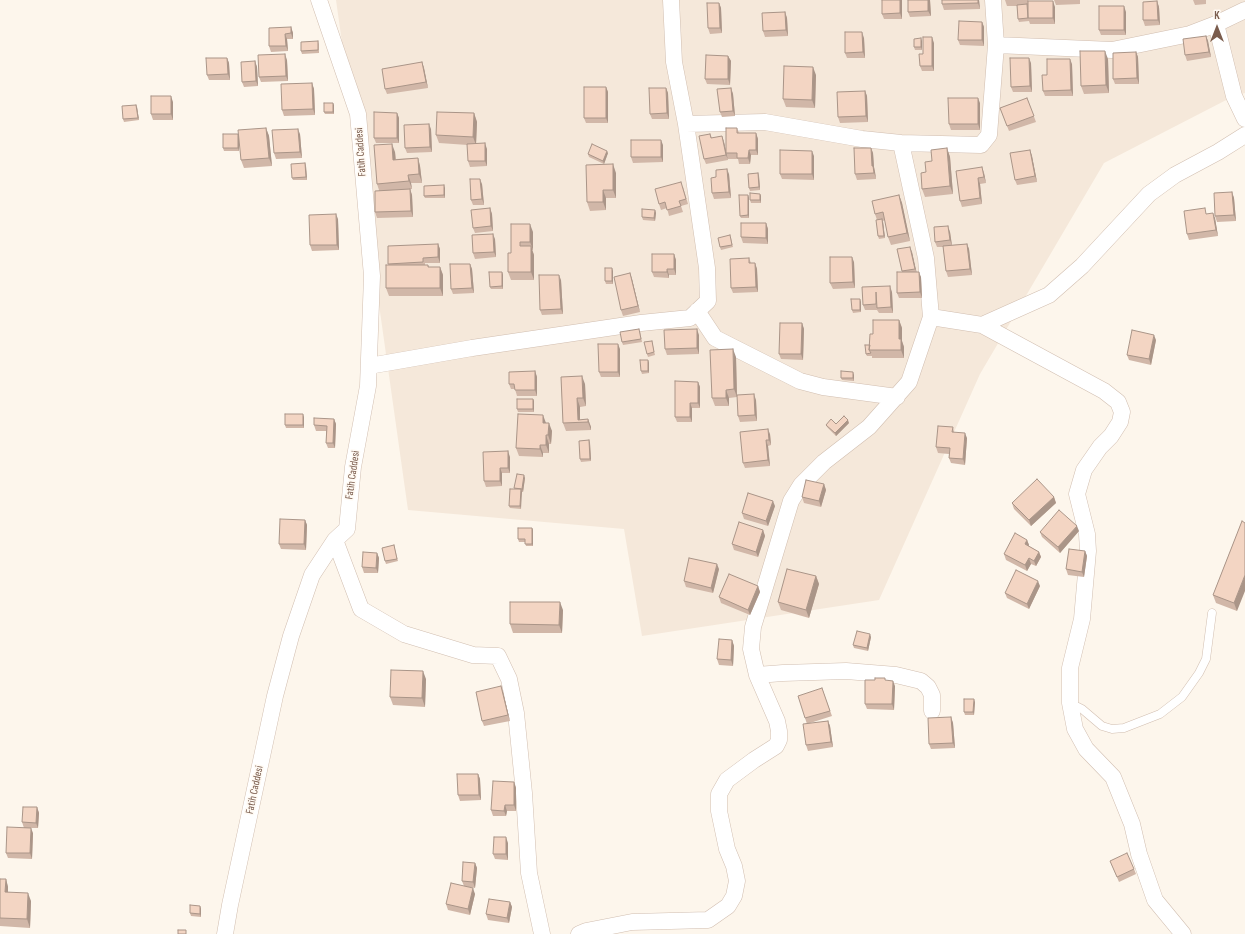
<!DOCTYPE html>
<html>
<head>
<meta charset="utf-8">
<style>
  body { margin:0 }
  #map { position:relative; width:1245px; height:934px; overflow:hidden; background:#fdf6ec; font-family:"Sofia Sans Condensed",sans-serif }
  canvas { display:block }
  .north { position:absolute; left:1197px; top:8px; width:40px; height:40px; -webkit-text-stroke:3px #fffaf3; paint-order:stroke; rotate:0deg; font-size:11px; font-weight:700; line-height:16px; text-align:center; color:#7a5c4d }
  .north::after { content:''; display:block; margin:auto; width:14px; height:18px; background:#7a5c4d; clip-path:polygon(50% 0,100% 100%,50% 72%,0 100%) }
</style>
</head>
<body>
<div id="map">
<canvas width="1245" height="934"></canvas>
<div class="north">K</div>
</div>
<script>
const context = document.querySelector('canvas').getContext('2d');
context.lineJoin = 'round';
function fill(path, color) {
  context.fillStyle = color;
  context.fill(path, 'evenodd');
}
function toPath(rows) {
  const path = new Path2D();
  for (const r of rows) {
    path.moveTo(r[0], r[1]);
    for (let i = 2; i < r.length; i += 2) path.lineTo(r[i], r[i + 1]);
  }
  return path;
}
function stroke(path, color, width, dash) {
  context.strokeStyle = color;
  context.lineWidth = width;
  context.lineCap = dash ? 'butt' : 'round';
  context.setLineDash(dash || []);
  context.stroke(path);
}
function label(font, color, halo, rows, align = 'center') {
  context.font = font + ' "Sofia Sans Condensed",sans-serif';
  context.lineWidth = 3;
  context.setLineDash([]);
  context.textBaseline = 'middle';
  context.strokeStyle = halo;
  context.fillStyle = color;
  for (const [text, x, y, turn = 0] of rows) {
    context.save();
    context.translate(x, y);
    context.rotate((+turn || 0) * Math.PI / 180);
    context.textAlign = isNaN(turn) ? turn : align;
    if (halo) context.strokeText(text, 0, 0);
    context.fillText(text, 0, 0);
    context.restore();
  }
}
const residential = toPath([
  [336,0,1245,0,1245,93,1234,96,1104,163,980,374,879,600,642,636,624,529,408,510]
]);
const lane = toPath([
  [1070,703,1082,709,1102,726,1112,729,1124,728,1160,714,1182,697,1199,673,1206,659,1212,613]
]);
const street = toPath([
  [1216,24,1234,96,1245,119],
  [996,45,1112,50,1190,34,1216,24,1245,10],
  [686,124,765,122,862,139,901,143,981,145,989,135,996,45,993,0],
  [697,311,715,338,800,381,823,387,897,397],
  [931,317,982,325,1104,391,1118,402,1122,412,1120,422,1111,436,1100,447,1084,470,1077,494,1087,534,1088,551,1082,619,1070,668,1070,703,1075,729,1086,749,1113,777,1132,824,1139,854,1155,900,1183,934],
  [982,325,1049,295,1082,266,1149,194,1175,175,1218,152,1245,135],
  [369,366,472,348,641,323,690,318,708,301,707,268,686,124,674,62,671,0],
  [335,540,361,609,404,634,473,655,498,656,509,679,516,713,524,793,529,873,542,934],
  [757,675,783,673,846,671,896,675,921,681,928,687,932,695,932,711],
  [225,934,230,905,275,696,291,636,312,575,335,540,347,529,353,467,368,386,372,276,358,114,319,0],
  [579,934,586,931,632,922,708,920,728,906,734,896,737,881,734,866,727,849,719,811,719,794,727,780,754,760,776,746,779,740,779,731,777,721,757,675,751,649,753,627,791,501,801,485,824,462,869,427,909,382,931,317,926,258,901,143]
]);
const wall = toPath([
  [882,0,902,0,902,19,884,19,882,14],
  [908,0,930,0,931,16,910,17,908,12],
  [979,0,980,9,944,10,942,4],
  [1005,0,1028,0,1028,1,1055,7,1055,24,1030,24,1029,21,1019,22,1018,19,1017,6,1007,6],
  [1054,0,1080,0,1080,4,1056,5],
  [1193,0,1206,0,1206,4,1195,5],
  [1157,1,1159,7,1160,25,1145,26,1143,20],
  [719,3,721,8,722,33,710,34,708,28],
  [785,12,787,18,788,36,765,37,763,31],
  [1126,12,1126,35,1101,35,1099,30],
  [982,22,984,27,984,46,960,45,958,40],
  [291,27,293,33,293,39,287,39,288,51,271,52,269,46],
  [1206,36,1208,41,1211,57,1187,61,1185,55],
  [864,38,865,58,847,58,845,53],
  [318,41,319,44,319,53,302,54,301,51],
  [922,41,922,50,915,50,914,47],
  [934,43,934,71,922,71,920,66,923,54],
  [1136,52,1138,57,1139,84,1115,84,1113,79],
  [728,56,731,61,730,85,707,84,705,79],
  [227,58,229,63,230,80,209,80,207,75],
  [1108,59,1109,93,1084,94,1081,86],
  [287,60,288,81,261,82,259,77],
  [255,61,257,67,258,86,244,87,242,82],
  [422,62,424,68,428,88,387,94,385,89],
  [1031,63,1032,92,1013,92,1011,87],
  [1072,64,1073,96,1045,96,1043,91,1047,75],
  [816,75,815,108,786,107,783,99],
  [312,83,314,89,315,115,284,116,282,110],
  [606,87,608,92,608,123,586,123,584,118],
  [666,88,668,93,669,119,652,119,650,114],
  [731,88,733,94,735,116,722,117,720,112],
  [865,91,867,96,868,122,840,123,838,117],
  [1027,98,1036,122,1009,131,1000,108],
  [173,102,173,120,153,120,151,114],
  [980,103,980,130,951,130,949,124],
  [136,105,137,107,139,120,124,122,123,119],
  [334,105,334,114,325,114,324,112],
  [397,113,399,118,399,143,376,143,374,138],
  [474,113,477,122,476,144,487,149,487,166,470,167,468,161,468,145,439,143,436,135],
  [266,128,269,136,272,166,244,168,241,160,239,137,239,151,224,151,223,148,238,134,239,137],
  [737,128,739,133,756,133,758,139,758,155,751,155,750,164,739,164,738,159,728,159,726,153],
  [431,129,432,152,407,153,405,148],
  [300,134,302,158,276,159,274,153],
  [710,134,712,138,722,136,724,142,728,160,706,164,704,159],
  [663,145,663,162,633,163,631,157],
  [871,148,873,153,874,167,875,172,876,179,857,180,855,174],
  [947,148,950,157,953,194,925,197,922,189,926,172,932,161],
  [1030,150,1032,156,1037,182,1017,185,1015,180],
  [395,152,396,159,418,158,420,166,422,183,411,183,412,189,410,189,412,195,413,217,377,218,375,212,379,190,377,184],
  [608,153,604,164,589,157,588,154],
  [814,156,814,180,782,179,780,174],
  [305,163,306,166,307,180,293,180,292,178],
  [956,171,984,173,986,183,980,184,982,204,962,207,960,201],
  [616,173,616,198,606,198,606,210,590,211,587,202],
  [758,173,759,176,760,190,750,191,749,188],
  [729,174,731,198,714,199,712,193,716,177],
  [482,184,484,205,473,205,471,200],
  [683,187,688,204,681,206,683,212,669,216,667,208,661,210,659,204],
  [445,188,445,198,425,198,424,196],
  [1232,192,1234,198,1236,221,1217,222,1215,216],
  [760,194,761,196,761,203,751,203,750,200],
  [748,195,749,198,749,218,741,218,740,216],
  [899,195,902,203,910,241,891,245,888,237,885,220,883,221,885,238,879,239,878,236,877,220,875,214],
  [490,208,492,214,493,231,475,233,473,228],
  [655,210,656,213,655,221,643,220,642,217],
  [1207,214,1215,218,1218,236,1189,240,1187,234],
  [338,219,339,250,312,251,310,245],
  [766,223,768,229,768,244,743,243,741,237],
  [511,224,533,232,533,250,532,250,534,255,534,280,511,280,508,272,511,253],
  [950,232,952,245,967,244,969,249,972,275,948,277,946,271,943,247,937,247,935,242],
  [731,238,733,247,721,250,720,247],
  [495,239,496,257,475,259,473,253],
  [438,244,440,249,440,263,425,263,425,265,428,265,429,267,440,267,443,275,443,296,389,296,386,288,389,265,388,264],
  [897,249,912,252,916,272,921,277,922,298,899,298,897,293,902,272],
  [674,254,676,260,676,275,669,275,669,278,654,277,652,272],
  [749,258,751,263,755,263,757,269,758,292,733,293,731,288],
  [854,262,855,288,833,289,830,283],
  [470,264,472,269,474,293,453,294,451,289],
  [613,271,613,284,606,284,605,281],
  [502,272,503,275,503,289,491,289,490,287],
  [630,273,632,279,640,312,623,316,621,310],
  [561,280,563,314,542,315,540,310],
  [892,292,893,313,879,313,877,310,865,310,863,305],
  [861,302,861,312,853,313,852,310],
  [899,320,902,328,902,341,904,347,904,358,872,358,872,356,867,356,866,354,873,334],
  [802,323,804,329,803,360,781,359,779,354],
  [640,331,642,342,623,345,622,342],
  [699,335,699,354,667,355,665,349],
  [1156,340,1151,365,1129,360,1127,355],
  [652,341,655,355,648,357,647,354],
  [620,349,620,377,601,377,599,372],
  [736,357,737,397,729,398,729,406,715,406,712,398],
  [648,360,649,363,649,373,642,374,641,371],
  [535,371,537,377,537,396,517,396,515,389,511,389,509,384],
  [854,375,854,381,842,380,841,378],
  [561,377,585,384,586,406,580,407,580,420,588,419,591,427,591,430,566,431,563,423],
  [698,382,700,387,700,408,692,408,692,422,677,422,675,417],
  [533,399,534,401,534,412,518,412,517,409],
  [756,400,757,421,740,422,738,416],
  [304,417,304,428,286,428,285,425],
  [334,419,336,424,335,448,328,448,326,443,326,431,316,431,314,425],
  [546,423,552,431,551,444,549,444,549,453,543,453,543,457,519,456,516,448],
  [849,423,836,436,827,427,826,425],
  [953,427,954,432,967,438,965,465,951,463,949,458,949,454,938,453,936,447],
  [770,434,771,445,768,446,770,466,745,468,743,463],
  [589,440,590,443,591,461,581,462,580,459],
  [510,457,510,473,502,473,502,486,486,487,484,481],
  [525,478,523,492,521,492,521,509,510,508,509,506,515,489,514,488],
  [824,484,826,490,821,507,804,503,802,497],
  [1054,497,1056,503,1031,526,1014,509,1012,503],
  [775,506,768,526,744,519,742,513],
  [305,520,307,525,306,550,281,549,279,544],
  [1242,521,1237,611,1216,603,1213,595],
  [532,528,533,530,533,546,526,546,525,542,519,542,518,539],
  [763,530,765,536,758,557,734,550,732,544],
  [1079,531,1060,553,1042,537,1040,532],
  [1027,540,1029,545,1029,546,1039,552,1041,557,1036,566,1031,564,1027,571,1006,560,1004,554],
  [394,545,398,561,386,564,385,561],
  [1085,551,1087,556,1084,577,1068,575,1066,569],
  [377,553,379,558,378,573,364,573,362,567],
  [719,569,713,593,686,587,684,581],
  [816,576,819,584,809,618,781,610,778,602],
  [758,586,760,592,750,615,721,603,719,597],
  [1040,586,1029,609,1007,598,1005,593],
  [563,610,562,633,513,633,510,624],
  [871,637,868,651,854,648,853,645],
  [732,640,734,646,733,666,719,665,717,659],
  [426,679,425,707,393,705,390,697],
  [501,686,503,692,510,721,484,726,482,721],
  [895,686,894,710,867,709,865,704],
  [822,688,832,716,807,724,828,721,830,726,833,747,808,751,806,745,807,724,805,718],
  [975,702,974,715,965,715,964,712],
  [951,717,953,723,955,748,931,749,929,744],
  [478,774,480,779,481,800,460,801,458,795],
  [514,782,516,788,516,811,507,811,506,816,493,816,491,810],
  [37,807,39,813,38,828,24,828,22,822],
  [33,833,32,859,8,858,6,853],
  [508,843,508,860,495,859,493,854],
  [1110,861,1134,869,1136,874,1119,882],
  [475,863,477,868,475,888,468,887,475,894,470,915,448,910,446,904,464,886,462,881],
  [0,879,6,879,8,887,8,892,31,901,30,928,0,926],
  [510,902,512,907,509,923,488,920,486,914],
  [200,906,201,909,201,917,191,916,190,913]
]);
const shadedWall = toPath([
  [900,0,902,0,902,19,900,13],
  [928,0,930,0,931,16,928,11],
  [978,0,979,0,980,9,978,3],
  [1053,1,1055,7,1055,24,1053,18],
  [1157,1,1159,7,1160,25,1158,20],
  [719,3,721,8,722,33,720,28],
  [1124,6,1126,12,1126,35,1124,30],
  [785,12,787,18,788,36,786,30],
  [982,22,984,27,984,46,982,40],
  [291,27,293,33,293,39,291,33],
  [862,32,864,38,865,58,863,52],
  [285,34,287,39,288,51,286,46],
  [1206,36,1208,41,1211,57,1209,52],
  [932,37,934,43,934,71,932,66],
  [921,38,922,41,922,50,921,47],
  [1105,51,1108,59,1109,93,1106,85],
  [1136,52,1138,57,1139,84,1137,78],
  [285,54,287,60,288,81,286,76],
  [728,56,731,61,730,85,728,79],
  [227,58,229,63,230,80,228,74],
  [1029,58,1031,63,1032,92,1030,86],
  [1070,59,1072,64,1073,96,1071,90],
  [255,61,257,67,258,86,256,81],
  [422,62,424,68,428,88,426,82],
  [813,67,816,75,815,108,812,100],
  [312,83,314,89,315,115,313,109],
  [606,87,608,92,608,123,606,118],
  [666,88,668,93,669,119,667,113],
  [731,88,733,94,735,116,733,111],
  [865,91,867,96,868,122,866,116],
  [171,96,173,102,173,120,171,114],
  [978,98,980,103,980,130,978,124],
  [333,103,334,105,334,114,333,112],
  [136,105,137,107,139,120,138,118],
  [397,113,399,118,399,143,397,138],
  [474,113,477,122,476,145,473,137],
  [429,124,431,129,432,152,430,147],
  [266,128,269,136,272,166,269,158],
  [298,129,300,134,302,158,300,152],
  [756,133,758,139,758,155,756,150],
  [238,134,239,137,239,151,238,148],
  [722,136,724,142,728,160,726,155],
  [661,140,663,145,663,162,661,157],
  [485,143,487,149,487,166,485,161],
  [392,144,395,152,396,168,393,160],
  [871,148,873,153,874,167,875,172,876,179,872,166],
  [947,148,950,157,953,194,950,186],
  [749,150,751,155,750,164,748,158],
  [1030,150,1032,156,1037,182,1035,176],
  [607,151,608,153,604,164,603,161],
  [812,151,814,156,814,180,812,174],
  [418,158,420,166,422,183,419,174],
  [305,163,306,166,307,180,306,177],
  [613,164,616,173,616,198,613,190],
  [982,167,984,173,986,183,984,177],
  [727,169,729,174,731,198,729,192],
  [758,173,759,176,760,190,759,187],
  [408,175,411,183,412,189,409,181],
  [978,178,980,184,982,204,980,198],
  [480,179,482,184,484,205,482,199],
  [444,185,445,188,445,198,444,195],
  [410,189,412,195,413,217,411,211],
  [603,190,606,198,606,210,603,202],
  [1232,192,1234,198,1236,221,1234,215],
  [760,194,761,196,761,203,760,200],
  [748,195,749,198,749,218,748,215],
  [899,195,902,203,910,241,907,233],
  [490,208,492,214,493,231,491,226],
  [655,210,656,213,655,221,654,218],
  [1213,213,1215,218,1218,236,1216,230],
  [336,214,338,219,339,250,337,245],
  [882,219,883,222,885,238,884,236],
  [766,223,768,229,768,244,766,238],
  [530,224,533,232,533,250,530,242],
  [948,226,950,232,952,246,950,240],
  [493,234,495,239,496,257,494,252],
  [438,244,440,249,440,263,438,257],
  [967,244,969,249,972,275,970,269],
  [531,246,534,255,534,280,531,272],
  [910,247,912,252,917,274,915,269],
  [674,254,676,260,676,275,674,269],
  [852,257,854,262,855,288,853,282],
  [755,263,757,269,758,292,756,287],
  [470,264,472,269,474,293,472,288],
  [440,267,443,275,443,296,440,288],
  [612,268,613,271,613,284,612,281],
  [667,269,669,275,669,278,667,272],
  [502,272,503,275,503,289,502,286],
  [919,272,921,277,922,298,920,292],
  [630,273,632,279,640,312,638,306],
  [559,275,561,280,563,314,561,309],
  [890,286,892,292,893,313,891,307],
  [860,299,861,302,861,312,860,310],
  [899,320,902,328,902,341,904,347,904,358,901,350,899,339],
  [802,323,804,329,803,360,801,354],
  [697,329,699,335,699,354,697,348],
  [1154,335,1156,340,1151,365,1149,359],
  [618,344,620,349,620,377,618,372],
  [733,349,736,357,737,397,734,389],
  [648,360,649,363,649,373,648,371],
  [535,371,537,377,537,396,535,390],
  [853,372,854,375,854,381,853,378],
  [582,376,585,384,586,406,583,398],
  [698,382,700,387,700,408,698,403],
  [726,390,729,398,729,406,726,398],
  [754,394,756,400,757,421,755,415],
  [577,398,580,407,580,422,578,420],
  [533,399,534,401,534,412,533,409],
  [690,403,692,408,692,422,690,417],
  [303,414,304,417,304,428,303,425],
  [543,415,546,423,543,423],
  [334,419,336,424,335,448,333,443],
  [588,419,591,427,591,430,588,422],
  [848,420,849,423,836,436,835,433],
  [549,423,552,431,551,444,548,435],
  [768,429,770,434,771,445,769,440],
  [965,433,967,438,965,465,963,459],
  [546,435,549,444,549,453,546,445],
  [589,440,590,443,591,461,590,459],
  [766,440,768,446,770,466,768,460],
  [540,445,543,453,543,457,540,449],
  [508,451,510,457,510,473,508,468],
  [500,468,502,473,502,486,500,481],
  [524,475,525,478,523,492,522,489],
  [824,484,826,490,821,507,819,501],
  [521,489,522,492,521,509,520,506],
  [1054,497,1056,503,1031,526,1029,520],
  [773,501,775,506,768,526,766,521],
  [305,520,307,525,306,550,304,544],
  [1077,526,1079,531,1060,553,1058,547],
  [532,528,533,530,533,546,532,544],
  [763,530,765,536,758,557,756,552],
  [1027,540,1029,545,1027,550,1025,544],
  [1085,551,1087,556,1084,577,1082,572],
  [1039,552,1041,557,1036,566,1034,561],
  [377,553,379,558,378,573,376,568],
  [1029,558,1031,564,1027,571,1025,565],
  [717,564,719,569,713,593,711,588],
  [1245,575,1245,591,1237,611,1234,603],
  [816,576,819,584,809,618,806,610],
  [1038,581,1040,586,1029,609,1027,604],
  [758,586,760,592,750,615,748,610],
  [560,602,563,610,562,633,559,625],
  [870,634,871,637,868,651,867,648],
  [732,640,734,646,733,666,731,660],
  [423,671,426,679,425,707,422,698],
  [893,681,895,686,894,710,892,704],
  [501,686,503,692,510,721,508,715],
  [974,699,975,702,974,715,973,712],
  [951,717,953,723,955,748,953,743],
  [828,721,830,726,833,747,831,742],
  [478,774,480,779,481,800,479,795],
  [514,782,516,788,516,811,514,805],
  [505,805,507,811,506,816,504,811],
  [37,807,39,813,38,828,36,823],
  [31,828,33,833,32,859,30,853],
  [506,837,508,843,508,860,506,854],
  [475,863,477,868,475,888,473,882],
  [6,879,8,887,8,900,5,892],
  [473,888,475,894,470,915,468,909],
  [28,893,31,901,30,928,27,919],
  [510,902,512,907,509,923,507,918],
  [200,906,201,909,201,917,200,914]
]);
const building = toPath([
  [882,0,900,0,900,13,882,14,882,0],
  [908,0,928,0,928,11,908,12,908,0],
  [942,0,978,0,978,3,942,4,942,0],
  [1028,1,1053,1,1053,18,1028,18,1028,1],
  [1157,1,1158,20,1143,20,1143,2,1157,1],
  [707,3,719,3,720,28,708,28,707,3],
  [1027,4,1028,18,1018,19,1017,5,1027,4],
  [1099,6,1124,6,1124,30,1099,30,1099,6],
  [785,12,786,30,763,31,762,13,785,12],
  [959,21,982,22,982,40,958,40,959,21],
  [291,27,291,33,285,34,286,46,269,46,269,28,291,27],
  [845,32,862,32,863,52,845,53,845,32],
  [1206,36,1209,52,1185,55,1183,39,1206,36],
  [923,37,932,37,932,66,920,66,919,54,923,54,923,37],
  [921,38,921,47,914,47,914,39,921,38],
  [318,41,318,50,301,51,301,42,318,41],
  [1080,51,1105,51,1106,85,1081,86,1080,51],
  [1136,52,1137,78,1113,79,1113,53,1136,52],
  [285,54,286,76,259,77,258,55,285,54],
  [706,55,728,56,728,79,705,79,706,55],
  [206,58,227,58,228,74,207,75,206,58],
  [1010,58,1029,58,1030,86,1011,87,1010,58],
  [1047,59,1070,59,1071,90,1043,91,1042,75,1047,75,1047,59],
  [255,61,256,81,242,82,241,62,255,61],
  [422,62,426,82,385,89,382,69,422,62],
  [784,66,813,67,812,100,783,99,784,66],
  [312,83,313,109,282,110,281,84,312,83],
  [584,87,606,87,606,118,584,118,584,87],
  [649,88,666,88,667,113,650,114,649,88],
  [731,88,733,111,720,112,717,89,731,88],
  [865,91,866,116,838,117,837,92,865,91],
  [151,96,171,96,171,114,151,114,151,96],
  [948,98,978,98,978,124,949,124,948,98],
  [1027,98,1034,116,1007,126,1000,108,1027,98],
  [324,103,333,103,333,112,324,112,324,103],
  [136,105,138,118,123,119,122,106,136,105],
  [374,112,397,113,397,138,374,138,374,112],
  [437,112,474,113,473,137,436,135,437,112],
  [429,124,430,147,405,148,404,125,429,124],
  [266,128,269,158,241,160,238,130,266,128],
  [726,128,737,128,737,133,756,133,756,150,749,150,748,158,737,158,737,153,726,153,726,128],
  [298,129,300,152,274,153,272,130,298,129],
  [223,134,238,134,238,148,223,148,223,134],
  [710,134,711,138,722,136,726,155,704,159,699,136,710,134],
  [631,140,661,140,661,157,631,157,631,140],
  [485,143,485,161,468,161,467,144,485,143],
  [392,144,393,160,418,158,419,174,408,175,409,181,377,184,374,145,392,144],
  [592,144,607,151,603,161,588,154,592,144],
  [854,148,871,148,872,166,873,166,874,173,855,174,854,148],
  [947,148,950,186,922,189,921,173,926,172,925,162,932,161,931,150,947,148],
  [780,150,812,151,812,174,780,174,780,150],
  [1030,150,1035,176,1015,180,1010,153,1030,150],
  [305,163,306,177,292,178,291,164,305,163],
  [613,164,613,190,603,190,603,202,587,202,586,165,613,164],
  [982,167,984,177,978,178,980,198,960,201,956,171,982,167],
  [727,169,729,192,712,193,711,178,716,177,716,170,727,169],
  [758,173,759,187,749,188,748,174,758,173],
  [470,179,480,179,482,199,471,200,470,179],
  [681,182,686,199,679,201,681,206,667,210,665,202,659,204,655,189,681,182],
  [444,185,444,195,424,196,424,186,444,185],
  [410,189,411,211,375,212,375,191,410,189],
  [1232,192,1234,215,1215,216,1214,193,1232,192],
  [750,193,760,194,760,200,750,200,750,193],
  [739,195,748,195,748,215,740,216,739,195],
  [899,195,907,233,888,237,883,212,875,214,872,201,899,195],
  [490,208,491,226,473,228,471,210,490,208],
  [1205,208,1206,214,1213,213,1216,230,1187,234,1184,211,1205,208],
  [642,209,655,210,654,218,642,217,642,209],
  [336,214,337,245,310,245,309,215,336,214],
  [882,219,884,236,878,236,876,220,882,219],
  [741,223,766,223,766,238,741,237,741,223],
  [511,224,530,224,530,242,520,242,520,246,531,246,531,272,508,272,508,253,511,253,511,224],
  [948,226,950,240,935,242,934,227,948,226],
  [493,234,494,252,473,253,472,235,493,234],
  [730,235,732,245,720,247,718,238,730,235],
  [438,244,438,257,423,258,423,262,388,264,388,246,438,244],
  [967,244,970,269,946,271,943,246,967,244],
  [910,247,915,269,902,271,897,249,910,247],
  [652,254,674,254,674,269,667,269,667,272,652,272,652,254],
  [830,257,852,257,853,282,830,283,830,257],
  [749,258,749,263,755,263,756,287,731,288,730,259,749,258],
  [450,264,470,264,472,288,451,289,450,264],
  [386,265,428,265,428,267,440,267,440,288,386,288,386,265],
  [605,268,612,268,612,281,605,281,605,268],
  [489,272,502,272,502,286,490,287,489,272],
  [897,272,919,272,920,292,897,293,897,272],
  [630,273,638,306,621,310,614,277,630,273],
  [539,275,559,275,561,309,540,310,539,275],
  [890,286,891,307,877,308,876,292,876,304,863,305,862,287,890,286],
  [851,299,860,299,860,310,852,310,851,299],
  [873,320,899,320,899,339,901,339,901,350,869,350,870,334,873,334,873,320],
  [780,323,802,323,801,354,779,354,780,323],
  [639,329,641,339,622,342,620,332,639,329],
  [697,329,697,348,665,349,664,330,697,329],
  [1132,330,1154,335,1149,359,1127,355,1132,330],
  [652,341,654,352,647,354,644,342,652,341],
  [598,344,618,344,618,372,599,372,598,344],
  [865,345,870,345,869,350,871,353,866,354,865,345],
  [733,349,734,389,726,390,726,398,712,398,710,350,733,349],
  [640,360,648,360,648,371,641,371,640,360],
  [535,371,535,390,515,390,514,384,509,384,509,372,535,371],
  [841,371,853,372,853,378,841,378,841,371],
  [582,376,583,398,577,398,578,420,588,419,588,422,563,423,561,377,582,376],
  [675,381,698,382,698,403,690,403,690,417,675,417,675,381],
  [754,394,755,415,738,416,737,395,754,394],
  [517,399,533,399,533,409,517,409,517,399],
  [285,414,303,414,303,425,285,425,285,414],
  [518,414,543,415,543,423,549,423,548,435,546,435,546,445,540,445,540,449,516,448,518,414],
  [844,416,848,420,835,433,826,425,831,419,836,424,844,416],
  [314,418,334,419,333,443,326,443,327,426,314,425,314,418],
  [938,426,953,427,952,432,965,433,963,459,949,458,950,448,936,447,938,426],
  [768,429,769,440,766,440,768,460,743,463,740,432,768,429],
  [589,440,590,459,580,459,579,441,589,440],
  [508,451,508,468,500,468,500,481,484,481,483,452,508,451],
  [517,474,524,475,522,489,514,488,517,474],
  [1037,479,1054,497,1029,520,1012,503,1037,479],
  [806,480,824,484,819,501,802,497,806,480],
  [510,489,521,489,520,506,509,506,510,489],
  [748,493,773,501,766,521,742,513,748,493],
  [1059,510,1077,526,1058,547,1040,532,1059,510],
  [280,519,305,520,304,544,279,544,280,519],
  [1242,521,1245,523,1245,575,1234,603,1213,595,1242,521],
  [739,522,763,530,756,552,732,544,739,522],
  [518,528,532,528,532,544,525,544,525,539,518,539,518,528],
  [1015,533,1027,540,1025,544,1039,552,1034,561,1029,558,1025,565,1004,554,1015,533],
  [394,545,397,559,385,561,382,548,394,545],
  [1069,549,1085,551,1082,572,1066,569,1069,549],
  [363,552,377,553,376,568,362,567,363,552],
  [689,558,717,564,711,588,684,581,689,558],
  [787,569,816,576,806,610,778,602,787,569],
  [1016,570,1038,581,1027,604,1005,593,1016,570],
  [729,574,758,586,748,610,719,597,729,574],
  [510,602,560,602,559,625,510,624,510,602],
  [857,631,870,634,867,648,853,645,857,631],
  [719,639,732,640,731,660,717,659,719,639],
  [391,670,423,671,422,698,390,697,391,670],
  [875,678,885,678,885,680,893,681,892,704,865,704,865,680,875,680,875,678],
  [501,686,508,715,482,721,476,692,501,686],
  [822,688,830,711,805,718,798,696,822,688],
  [964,699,974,699,973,712,964,712,964,699],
  [951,717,953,743,929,744,928,718,951,717],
  [828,721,831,742,806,745,803,724,828,721],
  [457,774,478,774,479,795,458,795,457,774],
  [493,781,514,782,514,805,505,805,504,811,491,810,493,781],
  [23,807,37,807,36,823,22,822,23,807],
  [7,827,31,828,30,853,6,853,7,827],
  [494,837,506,837,506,854,493,854,494,837],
  [1127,853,1134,869,1117,877,1110,861,1127,853],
  [463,862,475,863,473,882,462,881,463,862],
  [0,879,6,879,5,892,28,893,27,919,0,918,0,879],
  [451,883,473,888,468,909,446,904,451,883],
  [489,899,510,902,507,918,486,914,489,899],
  [190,905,200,906,200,914,190,913,190,905],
  [178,930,186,930,186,934,178,934,178,930]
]);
const streetNames = [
  ["Fatih Caddesi",361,152,-94],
  ["Fatih Caddesi",353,475,-82],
  ["Fatih Caddesi",255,790,-78]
];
fill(residential, '#f5e8da');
stroke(lane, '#d1beb0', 9);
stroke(street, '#d1beb0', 17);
stroke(lane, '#fff', 8);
stroke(street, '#fff', 16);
fill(wall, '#d1b7a8');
fill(shadedWall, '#aa9588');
fill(building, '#f3d5c3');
stroke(building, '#aa9588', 1);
label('11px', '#7a5c4d', '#fffaf3', streetNames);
</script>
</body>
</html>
